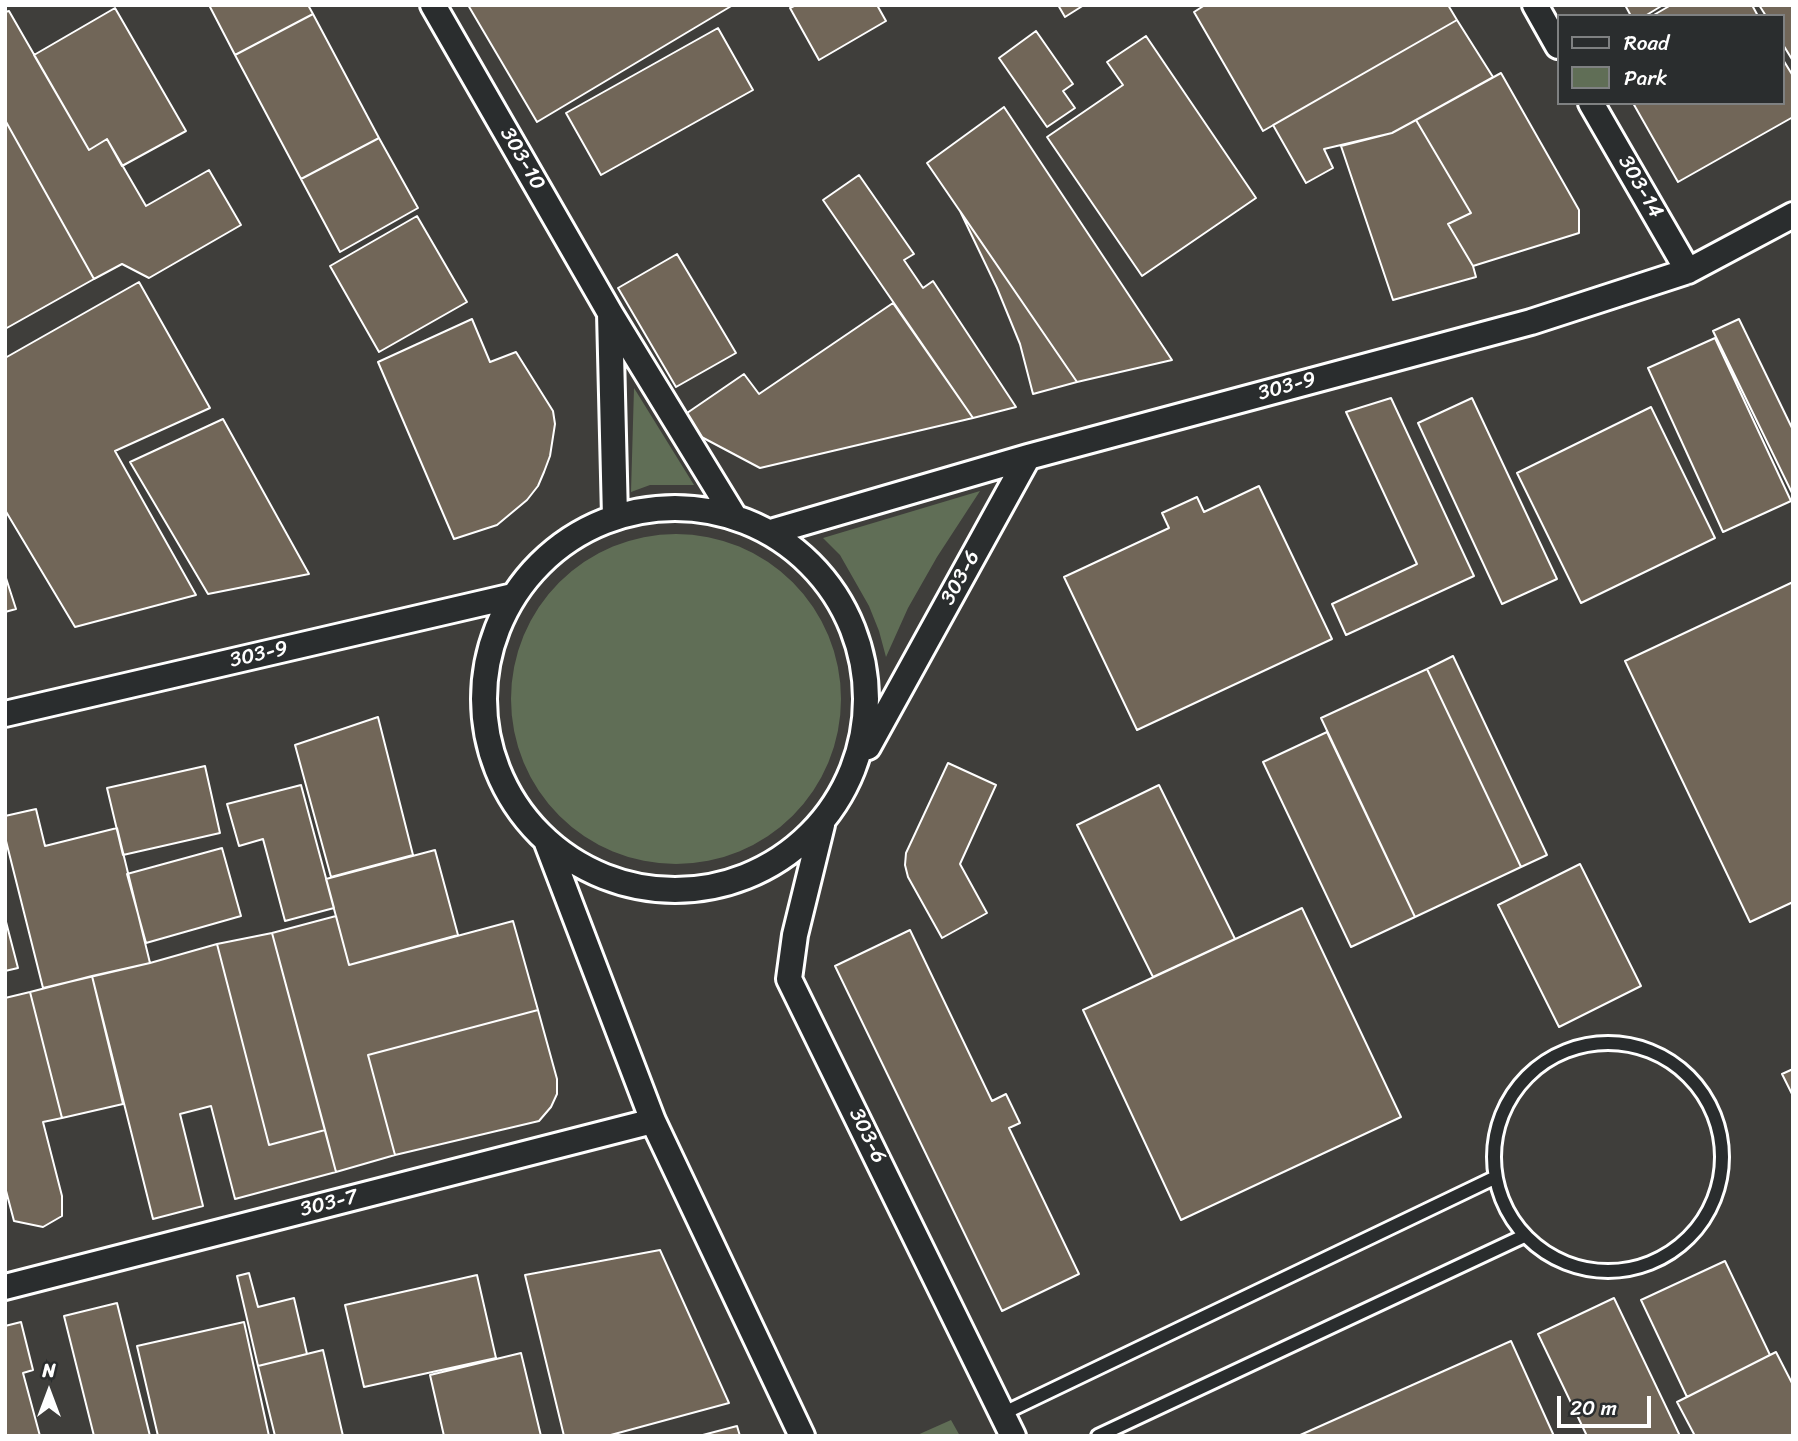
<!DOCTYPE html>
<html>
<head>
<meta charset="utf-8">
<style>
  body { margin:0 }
  #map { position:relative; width:1798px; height:1441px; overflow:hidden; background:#2a2d2e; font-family:Sriracha,sans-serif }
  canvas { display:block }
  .frame { position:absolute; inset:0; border:7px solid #fff; pointer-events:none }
  .legend { position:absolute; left:1557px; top:14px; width:228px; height:91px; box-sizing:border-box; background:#2a2d2e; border:2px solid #7f8182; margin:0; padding:9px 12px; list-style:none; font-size:21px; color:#fff }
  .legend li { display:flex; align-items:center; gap:14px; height:35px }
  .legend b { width:35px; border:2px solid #7f8182 }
  .north { position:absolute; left:14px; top:1357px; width:70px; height:70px; -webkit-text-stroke:5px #2a2d2e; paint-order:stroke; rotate:0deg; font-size:19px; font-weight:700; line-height:28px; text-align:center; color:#fff }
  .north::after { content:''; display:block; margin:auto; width:24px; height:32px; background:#fff; clip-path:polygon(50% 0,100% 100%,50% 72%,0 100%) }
  .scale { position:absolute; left:1557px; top:1396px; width:94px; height:32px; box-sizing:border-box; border:4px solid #fff; border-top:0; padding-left:9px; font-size:21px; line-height:24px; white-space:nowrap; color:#fff; -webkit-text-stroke:5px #2a2d2e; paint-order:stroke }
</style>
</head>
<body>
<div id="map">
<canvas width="1798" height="1441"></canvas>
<div class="frame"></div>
<ul class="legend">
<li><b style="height:9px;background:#2a2d2e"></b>Road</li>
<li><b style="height:19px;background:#606e56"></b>Park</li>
</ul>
<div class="north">N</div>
<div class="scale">20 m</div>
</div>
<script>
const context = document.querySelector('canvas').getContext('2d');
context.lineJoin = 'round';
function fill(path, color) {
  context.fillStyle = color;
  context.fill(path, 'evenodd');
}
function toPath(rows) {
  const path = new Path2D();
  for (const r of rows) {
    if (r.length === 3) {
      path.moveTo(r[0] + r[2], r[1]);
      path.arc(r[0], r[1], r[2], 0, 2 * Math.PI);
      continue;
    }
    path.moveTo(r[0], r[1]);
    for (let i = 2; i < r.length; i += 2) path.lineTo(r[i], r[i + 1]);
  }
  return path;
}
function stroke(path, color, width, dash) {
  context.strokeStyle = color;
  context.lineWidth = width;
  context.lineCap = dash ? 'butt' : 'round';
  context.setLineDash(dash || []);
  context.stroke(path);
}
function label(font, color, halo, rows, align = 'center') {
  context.font = font + ' Sriracha,sans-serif';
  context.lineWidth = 5;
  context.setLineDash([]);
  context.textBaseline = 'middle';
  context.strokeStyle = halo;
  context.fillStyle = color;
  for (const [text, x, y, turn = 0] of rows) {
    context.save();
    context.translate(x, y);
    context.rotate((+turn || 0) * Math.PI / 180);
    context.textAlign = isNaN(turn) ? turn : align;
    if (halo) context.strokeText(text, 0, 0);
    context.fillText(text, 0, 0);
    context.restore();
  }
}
const built = toPath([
  [1793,5,1793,1436,5,1436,5,6],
  [1558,16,1782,16,1782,103,1558,103]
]);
const green = toPath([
  [634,388,694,485,650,485,631,492],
  [980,491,937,557,908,608,886,657,879,631,869,606,840,555,823,538],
  [676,699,165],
  [951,1420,960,1436,915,1436]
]);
const building = toPath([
  [209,5,308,5,313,14,235,55,209,5],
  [468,5,733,5,537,122,468,5],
  [796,5,877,5,886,21,819,60,790,8,796,5],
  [1058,5,1084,5,1065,17,1058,5],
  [1205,5,1448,5,1457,20,1263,131,1194,12,1205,5],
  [1625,5,1663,5,1645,16,1631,16,1625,5],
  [1671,5,1752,5,1758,16,1652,16,1671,5],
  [1759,5,1793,5,1793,61,1782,43,1782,16,1766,16,1759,5],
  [115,8,186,131,122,166,107,139,89,150,34,55,115,8],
  [9,11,89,150,107,139,146,206,209,170,241,225,149,278,122,264,94,279,5,120,5,12,9,11],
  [313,14,379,138,301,179,235,55,313,14],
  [1457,20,1493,77,1392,133,1324,149,1333,168,1306,183,1273,125,1457,20],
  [718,28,753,90,601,175,566,113,718,28],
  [1036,31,1073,84,1063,91,1075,108,1047,127,999,58,1036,31],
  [1146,36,1256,198,1142,276,1047,137,1123,85,1107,62,1146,36],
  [1782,58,1793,76,1793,117,1678,182,1633,103,1782,103,1782,58],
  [1501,73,1579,210,1579,233,1473,266,1448,224,1471,213,1416,120,1501,73],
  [1004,107,1172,360,1077,382,927,163,1004,107],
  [5,120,94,279,5,329,5,120],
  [1416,120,1471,213,1448,224,1473,266,1476,277,1393,300,1341,146,1392,133,1416,120],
  [379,138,418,208,340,252,301,179,379,138],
  [859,175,914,254,904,260,923,288,933,281,1016,407,973,418,823,200,859,175],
  [960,211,1077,382,1033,394,1020,344,997,288,960,211],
  [417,216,467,302,379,352,330,266,417,216],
  [677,254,736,353,676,387,618,288,677,254],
  [139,282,210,408,115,451,196,595,75,627,5,510,5,358,139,282],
  [893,303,973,418,760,468,694,433,687,413,744,374,759,394,893,303],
  [472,319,490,362,516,352,553,411,555,424,550,456,544,472,538,486,527,500,497,525,454,539,378,362,472,319],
  [1739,319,1793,430,1793,495,1713,331,1739,319],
  [1715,338,1791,501,1723,532,1648,368,1715,338],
  [1391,398,1474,576,1346,635,1332,604,1417,564,1346,412,1391,398],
  [1472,398,1557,579,1502,604,1418,423,1472,398],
  [1651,407,1715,538,1581,603,1517,473,1651,407],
  [223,419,309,574,208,594,130,462,223,419],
  [1259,486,1332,639,1137,730,1064,577,1169,528,1162,513,1197,497,1204,512,1259,486],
  [5,575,16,609,5,612,5,575],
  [1793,582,1793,902,1750,922,1625,661,1793,582],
  [1453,656,1547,855,1521,867,1427,669,1453,656],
  [1427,669,1521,867,1415,917,1321,718,1427,669],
  [378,717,413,855,331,877,295,745,378,717],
  [1327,732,1415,917,1351,947,1263,762,1327,732],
  [948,763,996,785,960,864,987,913,942,938,908,877,905,865,906,853,948,763],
  [205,766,220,833,123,855,107,788,205,766],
  [301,785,334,908,285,921,263,839,239,846,227,804,301,785],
  [1159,785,1235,939,1153,977,1077,825,1159,785],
  [36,809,45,846,117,828,150,963,43,988,5,837,5,816,36,809],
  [222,848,241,916,146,943,127,874,222,848],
  [435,850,458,935,349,965,326,879,435,850],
  [1580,864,1641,986,1559,1027,1498,905,1580,864],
  [1302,908,1401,1117,1181,1220,1083,1010,1302,908],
  [336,916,349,965,513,921,538,1010,368,1055,395,1155,336,1172,272,933,336,916],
  [5,918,18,968,5,971,5,918],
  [910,930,992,1101,1006,1094,1020,1123,1009,1128,1079,1274,1002,1311,835,966,910,930],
  [272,933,325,1130,269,1145,217,944,272,933],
  [217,944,269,1145,325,1130,336,1172,235,1199,211,1106,180,1114,203,1206,153,1219,92,976,150,963,217,944],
  [92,976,123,1104,62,1118,30,992,92,976],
  [30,992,62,1118,43,1122,62,1196,62,1216,43,1227,14,1221,5,1187,5,998,30,992],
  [538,1010,557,1079,557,1094,551,1107,539,1121,395,1155,368,1055,538,1010],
  [1793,1069,1793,1096,1782,1074,1793,1069],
  [660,1250,729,1403,607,1436,564,1436,525,1275,660,1250],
  [1725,1261,1770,1355,1687,1397,1641,1300,1725,1261],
  [249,1273,258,1307,294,1298,307,1354,258,1366,237,1276,249,1273],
  [477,1275,496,1358,364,1387,345,1305,477,1275],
  [1614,1298,1680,1436,1587,1436,1538,1334,1614,1298],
  [117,1303,150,1436,94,1436,64,1316,117,1303],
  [21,1322,33,1370,23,1373,40,1436,5,1436,5,1326,21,1322],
  [244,1322,269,1436,158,1436,137,1346,244,1322],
  [1511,1341,1554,1436,1298,1436,1511,1341],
  [323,1350,343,1436,275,1436,258,1366,323,1350],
  [1776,1352,1793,1385,1793,1436,1695,1436,1677,1402,1776,1352],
  [521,1353,541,1436,444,1436,430,1375,521,1353],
  [737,1426,740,1436,699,1436,737,1426]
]);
const lane = toPath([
  [1608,1157,114],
  [1002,1414,1494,1178],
  [1098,1436,1524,1236]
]);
const street = toPath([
  [433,5,610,313,734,516],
  [1535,5,1558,46],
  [1591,103,1688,271],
  [610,313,615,517],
  [675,699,191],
  [771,532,1028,457,1531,322,1688,271,1793,215],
  [5,714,513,596],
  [868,747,1028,457],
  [822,825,795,935,789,979,1013,1436],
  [547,843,653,1121,802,1436],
  [5,1287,653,1121]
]);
const streetNames = [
  ["303-10",522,159,60],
  ["303-14",1640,187,60],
  ["303-9",1287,387,-15],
  ["303-6",961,578,-61],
  ["303-9",259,655,-13],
  ["303-6",867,1136,64],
  ["303-7",329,1204,-14]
];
fill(built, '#3f3e3b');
fill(green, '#606e56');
fill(building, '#716658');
stroke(building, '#fff', 2);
stroke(lane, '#fff', 18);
stroke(street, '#fff', 30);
stroke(lane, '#2a2d2e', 12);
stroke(street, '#2a2d2e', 24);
label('21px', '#fff', '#2a2d2e', streetNames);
</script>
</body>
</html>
